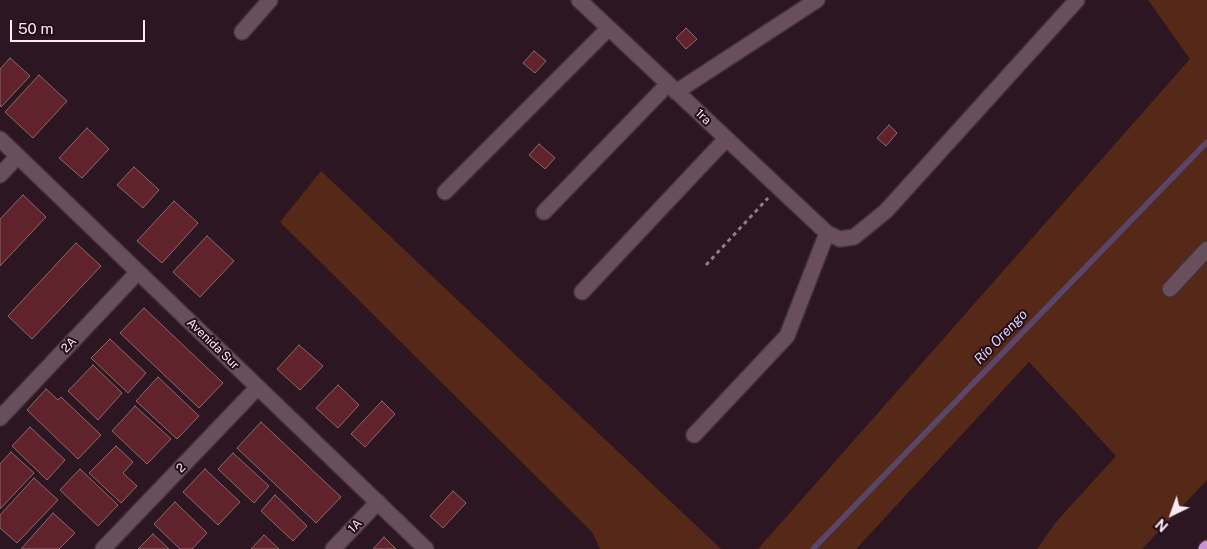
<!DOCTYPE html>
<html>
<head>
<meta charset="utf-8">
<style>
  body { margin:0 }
  #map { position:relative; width:1207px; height:549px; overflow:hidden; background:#2c1622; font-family:"Public Sans",sans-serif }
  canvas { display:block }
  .north { position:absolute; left:1147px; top:489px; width:50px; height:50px; -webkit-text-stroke:4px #220d18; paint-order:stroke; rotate:222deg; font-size:14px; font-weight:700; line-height:20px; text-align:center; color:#fbeaf2 }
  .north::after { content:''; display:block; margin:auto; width:18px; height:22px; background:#fbeaf2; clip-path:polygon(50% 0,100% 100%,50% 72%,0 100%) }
  .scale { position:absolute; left:10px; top:20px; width:135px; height:22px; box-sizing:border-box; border:2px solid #fbeaf2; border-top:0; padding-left:6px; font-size:15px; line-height:18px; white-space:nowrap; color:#fbeaf2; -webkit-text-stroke:4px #220d18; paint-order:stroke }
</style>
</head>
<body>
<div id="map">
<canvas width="1207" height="549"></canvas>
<div class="north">N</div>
<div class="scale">50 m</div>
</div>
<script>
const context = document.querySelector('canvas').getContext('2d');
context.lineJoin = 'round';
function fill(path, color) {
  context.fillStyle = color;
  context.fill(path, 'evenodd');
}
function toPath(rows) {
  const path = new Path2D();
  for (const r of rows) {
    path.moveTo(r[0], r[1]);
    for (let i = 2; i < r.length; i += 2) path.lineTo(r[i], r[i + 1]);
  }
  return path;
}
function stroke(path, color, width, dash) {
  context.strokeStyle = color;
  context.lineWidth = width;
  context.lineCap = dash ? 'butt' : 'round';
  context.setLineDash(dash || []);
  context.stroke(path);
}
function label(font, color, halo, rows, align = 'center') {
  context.font = font + ' "Public Sans",sans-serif';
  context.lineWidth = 4;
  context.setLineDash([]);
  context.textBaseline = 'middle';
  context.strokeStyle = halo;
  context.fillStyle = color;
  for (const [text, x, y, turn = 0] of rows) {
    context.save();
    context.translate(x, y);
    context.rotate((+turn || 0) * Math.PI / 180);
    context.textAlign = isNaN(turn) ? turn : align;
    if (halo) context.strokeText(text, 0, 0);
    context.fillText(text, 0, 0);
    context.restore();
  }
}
const green = toPath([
  [1148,0,1207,0,1207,480,1142,549,1037,549,1056,522,1116,456,1029,362,856,549,758,549,1190,59],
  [321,171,721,549,600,549,592,532,280,222]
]);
const stream = toPath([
  [813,549,1207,142]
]);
const building = toPath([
  [686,28,697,39,686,49,676,38,686,28],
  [534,51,546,61,535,73,523,63,534,51],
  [10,58,30,76,1,107,0,105,0,69,10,58],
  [39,75,67,101,33,138,5,112,39,75],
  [889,125,897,133,886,146,877,138,889,125],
  [87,128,109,149,82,178,59,158,87,128],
  [539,144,555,158,545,169,529,155,539,144],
  [134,167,159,190,143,208,117,185,134,167],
  [23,195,46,217,0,266,0,219,23,195],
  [174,201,198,223,162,263,137,241,174,201],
  [207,236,234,261,200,297,173,272,207,236],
  [76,243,101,266,32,339,8,316,76,243],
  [144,308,223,383,199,408,120,333,144,308],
  [110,339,146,373,128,393,91,358,110,339],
  [299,345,323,366,300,390,277,369,299,345],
  [93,365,122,393,98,420,68,391,93,365],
  [158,377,199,416,177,439,136,401,158,377],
  [338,385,359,405,338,428,316,408,338,385],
  [46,389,58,400,61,397,101,435,78,459,27,410,46,389],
  [382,401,395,414,365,447,351,434,382,401],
  [135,406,171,439,147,464,112,431,135,406],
  [261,422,341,497,316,523,237,448,261,422],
  [30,427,65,460,47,480,12,446,30,427],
  [116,446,133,462,123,473,137,486,121,503,89,473,116,446],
  [11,452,34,473,0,509,0,464,11,452],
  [233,453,269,486,254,503,218,469,233,453],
  [80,469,118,505,98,526,60,490,80,469],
  [205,469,240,502,218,525,183,492,205,469],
  [34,478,58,500,17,543,0,528,0,515,34,478],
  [453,491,466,503,443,528,430,516,453,491],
  [275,495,307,526,293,541,261,511,275,495],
  [175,502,207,533,192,549,180,549,154,524,175,502],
  [53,513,75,533,59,549,21,549,53,513],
  [153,534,169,549,138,549,153,534],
  [264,535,279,549,251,549,264,535],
  [384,537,396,549,373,549,384,537]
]);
const path = toPath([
  [706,265,768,198]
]);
const minor = toPath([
  [579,0,827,233,840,239,854,237,886,211,1077,0],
  [242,32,270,0],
  [676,92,817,0],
  [0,139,426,549],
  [0,175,18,156],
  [445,192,609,28],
  [544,212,668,84],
  [1170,289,1207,249],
  [582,292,726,139],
  [0,418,138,272],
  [694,435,787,336,827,233],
  [103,549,258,387],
  [333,549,378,502]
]);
const highway = toPath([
  [1206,549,1207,548]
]);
const streetNames = [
  ["1ra",703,117,43],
  ["Avenida Sur",213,344,44],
  ["2A",69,345,-47],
  ["2",181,468,-46],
  ["1A",355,526,-46]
];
const waterNames = [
  ["Río Orengo",1001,337,-46]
];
fill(green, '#562818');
stroke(stream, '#59466a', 5.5);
fill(building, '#60222b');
stroke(building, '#8b6b6d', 1);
stroke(minor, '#413139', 18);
stroke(highway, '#413139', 18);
stroke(path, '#907d87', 3, [4, 4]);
stroke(minor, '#694f5c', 15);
stroke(highway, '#cb92d6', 15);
label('12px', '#fbeaf2', '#220d18', streetNames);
label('italic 14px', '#ddd6f9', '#220d18', waterNames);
</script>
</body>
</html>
